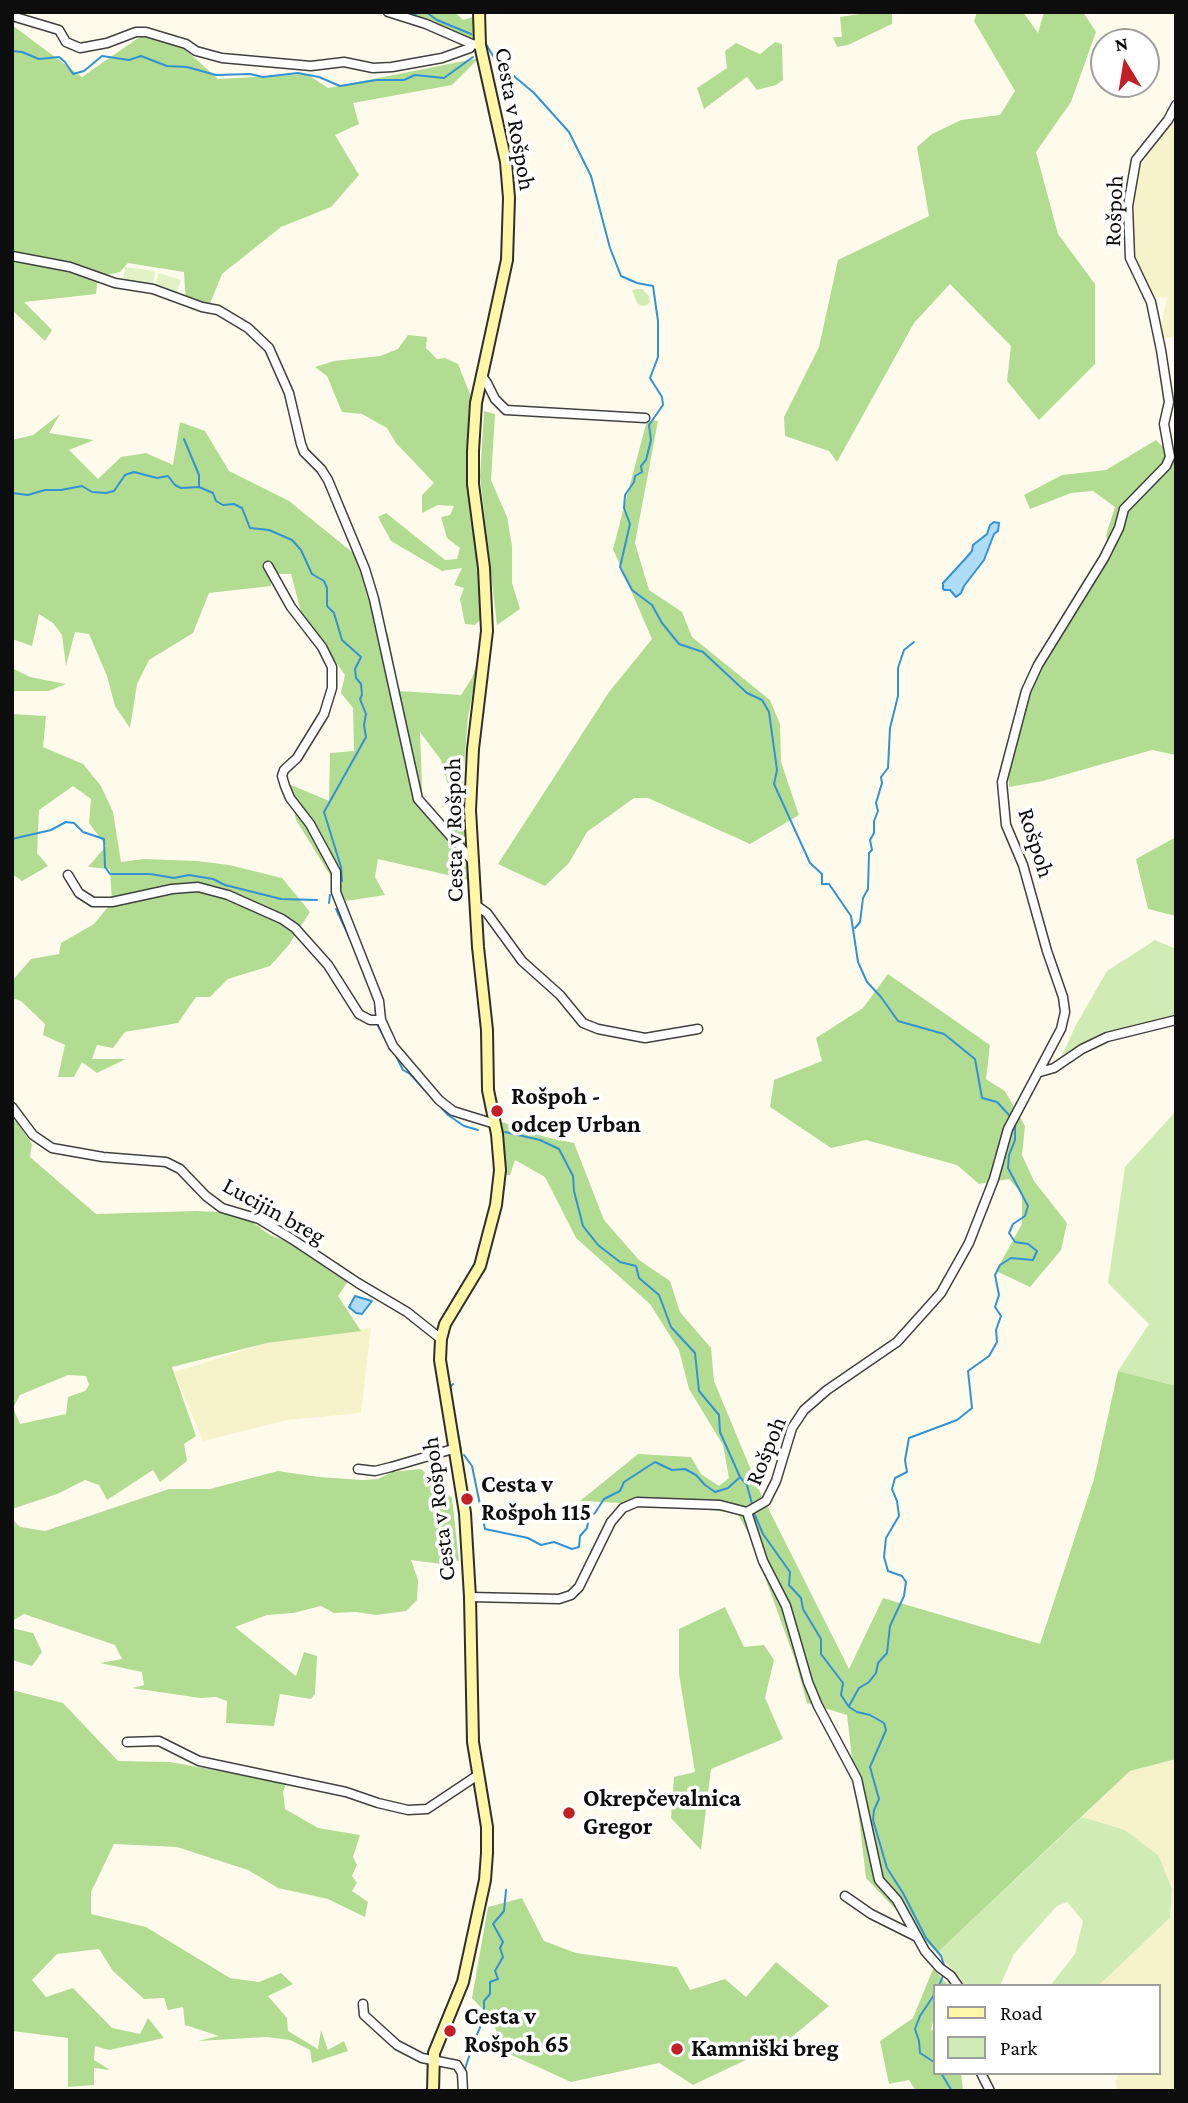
<!DOCTYPE html>
<html>
<head>
<meta charset="utf-8">
<style>
  body { margin:0 }
  #map { position:relative; width:1188px; height:2103px; overflow:hidden; background:#fffbec; font-family:"Crimson Pro",serif }
  canvas { display:block }
  .frame { position:absolute; inset:0; border:14px solid #0d0d0d; pointer-events:none }
  .legend { position:absolute; left:933px; top:1984px; width:228px; height:91px; box-sizing:border-box; background:#fff; border:2px solid #9e9e9e; margin:0; padding:9px 12px; list-style:none; font-size:21px; color:#0d0d0d }
  .legend li { display:flex; align-items:center; gap:14px; height:35px }
  .legend b { width:35px; border:2px solid #9e9e9e }
  .north { position:absolute; left:1090px; top:28px; width:70px; height:70px; box-sizing:border-box; background:#fff; border:2px solid #9e9e9e; border-radius:50%; rotate:349deg; font-size:19px; font-weight:700; line-height:28px; text-align:center; color:#0d0d0d }
  .north::after { content:''; display:block; margin:auto; width:24px; height:32px; background:#c21f26; clip-path:polygon(50% 0,100% 100%,50% 72%,0 100%) }
</style>
</head>
<body>
<div id="map">
<canvas width="1188" height="2103"></canvas>
<div class="frame"></div>
<ul class="legend">
<li><b style="height:9px;background:#fff6a7"></b>Road</li>
<li><b style="height:19px;background:#d0ebb4"></b>Park</li>
</ul>
<div class="north">N</div>
</div>
<script>
const context = document.querySelector('canvas').getContext('2d');
context.lineJoin = 'round';
function fill(path, color) {
  context.fillStyle = color;
  context.fill(path, 'evenodd');
}
function toPath(rows) {
  const path = new Path2D();
  for (const r of rows) {
    path.moveTo(r[0], r[1]);
    for (let i = 2; i < r.length; i += 2) path.lineTo(r[i], r[i + 1]);
  }
  return path;
}
function stroke(path, color, width, dash) {
  context.strokeStyle = color;
  context.lineWidth = width;
  context.lineCap = dash ? 'butt' : 'round';
  context.setLineDash(dash || []);
  context.stroke(path);
}
function label(font, color, halo, rows, align = 'center') {
  context.font = font + ' "Crimson Pro",serif';
  context.lineWidth = 7;
  context.setLineDash([]);
  context.textBaseline = 'middle';
  context.strokeStyle = halo;
  context.fillStyle = color;
  for (const [text, x, y, turn = 0] of rows) {
    context.save();
    context.translate(x, y);
    context.rotate((+turn || 0) * Math.PI / 180);
    context.textAlign = isNaN(turn) ? turn : align;
    if (halo) context.strokeText(text, 0, 0);
    context.fillText(text, 0, 0);
    context.restore();
  }
}
const farmland = toPath([
  [1176,116,1176,336,1162,339,1162,321,1167,298,1153,297,1133,251,1135,180,1150,149],
  [371,1328,361,1413,287,1420,203,1441,174,1372,267,1343],
  [1176,1759,1176,2091,1117,2091,1115,2082,1119,2073,1158,2073,1158,1986,1098,1986,1170,1918,1172,1889,1159,1856,1125,1830,1082,1817,1130,1771]
]);
const green = toPath([
  [635,289,642,289,649,296,650,302,647,305,642,306,637,303,632,290],
  [1155,940,1176,949,1176,1016,1113,1031,1062,1055,1076,1025,1107,971],
  [1176,1111,1176,1386,1118,1371,1149,1324,1108,1283,1125,1167],
  [1082,1817,1125,1830,1159,1856,1172,1889,1170,1918,1098,1986,1050,1986,1075,1954,1083,1921,1067,1902,1057,1906,1014,1954,1000,1986,964,1986,961,1979,937,1953]
]);
const forest = toPath([
  [401,12,455,12,463,20,476,16,477,41,424,19],
  [872,12,892,12,892,24,848,45,837,47,833,37,842,37,840,17],
  [977,12,1023,12,1038,33,1044,12,1083,12,1096,32,1071,102,1036,152,1058,234,1095,284,1095,364,1039,420,1007,381,1011,346,950,284,914,323,837,462,829,451,785,436,784,417,819,347,838,260,929,216,917,147,932,134,961,120,1000,115,1015,91,974,21],
  [12,25,82,77,141,36,178,43,218,79,307,74,328,88,479,58,452,85,353,103,359,124,335,135,359,175,331,207,281,227,222,274,207,311,186,305,184,272,128,263,120,272,98,277,96,294,24,302,52,330,45,341,12,310],
  [775,42,782,44,783,80,776,85,757,90,747,77,704,109,697,88,727,68,725,51,736,43,760,54],
  [408,335,427,337,426,348,437,359,445,358,458,364,472,399,484,616,475,625,465,624,460,599,464,588,454,585,462,568,442,571,391,541,378,517,386,513,445,560,457,559,460,548,447,538,441,517,450,515,454,506,438,505,422,513,422,495,434,483,396,443,387,428,362,414,342,412,327,376,315,367,334,361,380,356,398,349],
  [484,411,495,414,491,480,507,517,512,546,512,583,520,609,497,625,480,477],
  [60,414,49,433,94,440,69,450,98,479,121,457,146,453,173,465,180,422,205,431,229,471,289,501,357,556,374,619,388,634,399,691,461,695,472,678,482,646,468,717,463,779,469,880,378,859,375,877,385,895,346,901,296,820,289,784,329,801,330,753,354,751,353,708,341,693,345,675,301,612,291,574,280,574,271,569,271,586,209,593,193,633,149,660,137,684,130,728,115,706,107,676,89,634,75,632,66,666,62,635,53,623,39,614,32,646,12,639,12,440,33,435],
  [420,732,441,760,456,814,442,827,423,810],
  [647,420,658,421,635,543,649,590,682,612,692,637,770,700,780,724,781,762,799,815,750,844,648,798,634,798,587,832,569,863,545,886,498,864,609,692,652,639,613,549],
  [1156,440,1162,446,1170,449,1176,462,1176,755,1152,750,1043,781,1009,787,1008,764,1029,692,1045,660,1110,555,1106,535,1115,507,1093,491,1071,493,1030,509,1024,495,1062,475,1106,470],
  [12,668,30,677,66,684,49,691,12,691],
  [12,714,46,716,43,747,83,764,101,786,113,812,121,862,144,859,197,861,229,865,282,878,310,912,288,946,270,966,228,979,210,997,196,997,178,1023,125,1032,113,1048,97,1045,92,1059,126,1059,97,1073,82,1062,74,1077,58,1077,65,1045,43,1035,45,1024,21,1001,12,998,12,981,31,959,59,954,61,943,94,924,112,902,110,869,88,867,106,846,89,823,91,799,73,786,39,810,37,853,48,866,22,881,12,874],
  [1176,837,1176,916,1148,909,1136,859],
  [888,974,990,1045,986,1079,1005,1091,1025,1126,1022,1155,1034,1181,1067,1223,1061,1250,1030,1287,996,1271,1022,1224,1022,1194,1009,1179,979,1184,957,1165,866,1140,831,1148,770,1107,774,1080,822,1061,816,1038,863,1008],
  [12,1120,16,1121,32,1144,30,1157,96,1214,196,1211,240,1213,270,1235,293,1244,349,1280,338,1296,361,1331,267,1343,172,1367,196,1436,184,1444,187,1461,160,1482,153,1470,107,1500,99,1485,85,1480,57,1494,12,1509],
  [68,1375,86,1376,89,1385,85,1391,68,1397,66,1414,20,1424,13,1408,20,1395],
  [502,1122,545,1137,574,1143,604,1220,639,1260,670,1281,680,1312,711,1348,714,1381,761,1494,849,1669,883,1598,1040,1644,1094,1479,1118,1371,1176,1386,1176,1759,1130,1771,937,1953,866,1878,847,1715,807,1703,795,1660,750,1536,737,1513,660,1505,580,1501,638,1454,691,1457,701,1474,719,1486,729,1478,723,1445,689,1389,679,1350,650,1304,576,1238,545,1177,515,1160,510,1175,503,1175],
  [421,1469,452,1498,459,1561,441,1564,411,1560,418,1580,417,1600,406,1611,376,1615,356,1612,334,1613,321,1606,293,1613,267,1615,235,1627,296,1676,304,1652,317,1656,315,1694,311,1699,280,1694,274,1726,226,1723,227,1701,216,1697,200,1698,132,1688,144,1685,142,1672,100,1663,122,1659,115,1645,24,1614,12,1621,12,1519,20,1527,45,1531,169,1489,210,1489,278,1471,319,1477,363,1480,378,1479,392,1472],
  [725,1607,744,1647,764,1645,774,1660,765,1698,783,1739,711,1769,701,1850,671,1818,674,1777,695,1772,679,1674,679,1629],
  [12,1628,33,1633,42,1652,32,1666,12,1660],
  [12,1690,63,1703,118,1761,170,1762,286,1783,283,1792,285,1809,318,1828,360,1835,353,1857,357,1865,352,1876,357,1883,352,1891,368,1902,365,1917,328,1899,278,1888,248,1870,177,1847,114,1844,91,1892,91,1914,146,1927,230,1978,259,1982,281,1973,293,1984,268,1996,287,2018,288,2031,318,2049,321,2030,328,2050,344,2041,348,2051,312,2063,310,2050,290,2040,266,2037,198,2041,219,2036,185,2025,183,2007,168,2010,164,1998,144,1999,113,1971,99,1949,57,1954,32,1980,46,1997,73,1988,112,2028,140,2034,148,2018,164,2038,109,2050,95,2046,94,2060,110,2070,94,2068,94,2085,68,2087,68,2038,12,2031],
  [522,1898,544,1941,576,1953,677,1967,690,1990,725,1979,746,1997,776,1962,829,2006,788,2040,693,2085,659,2063,571,2082,505,2052,491,2018,472,1998,488,1907],
  [933,1969,949,1986,934,1986,934,2019,931,2029,934,2032,934,2073,961,2073,963,2091,916,2091,909,2080,889,2084,880,2041,913,2018]
]);
const pitch = toPath([
  [125,267,155,271,153,286,123,282],
  [159,273,181,280,177,292,155,285]
]);
const water = toPath([
  [994,522,999,523,998,531,994,534,984,560,964,586,961,593,956,597,950,590,945,590,943,589,943,583,966,558,972,551,973,545,987,534,990,525,994,522],
  [355,1296,372,1301,362,1314,356,1313,349,1307,355,1296]
]);
const stream = toPath([
  [412,12,415,14,422,12],
  [426,12,437,20,471,34],
  [486,44,496,61,534,93,569,132,591,176,610,248,621,276,637,283,653,286,658,321,658,357,650,378,662,397,663,405,649,425,651,440,646,460,641,466,642,472,635,476,634,482,625,495,624,508,630,524,620,567,632,590,652,605,662,623,679,644,703,652,747,693,762,700,769,712,777,770,774,784,810,863,822,874,822,884,829,884,851,916,858,962,867,982,881,997,898,1021,944,1034,975,1059,982,1098,997,1102,1010,1116],
  [12,51,22,52,39,59,59,57,65,62,73,74,84,71,102,56,129,60,141,56,167,66,187,67,216,75,250,74,263,77,298,73,319,77,340,86,376,80,404,80,415,75,444,78,473,57],
  [184,439,199,475,199,487],
  [12,493,28,495,45,490,61,490,82,486,92,492,106,493,114,491,125,475,134,472,157,478,168,476,175,485,181,488,199,487,213,493,216,501,223,505,234,504,242,508,250,528,269,530,292,540,301,550,312,574,324,581,327,588,327,606,334,613,342,640,361,657,355,669,356,678,361,684,362,695,360,699,366,714,364,725,366,737,324,812,341,867,342,881],
  [12,839,51,830,66,822,74,823,83,832,104,839,105,867,110,874,150,874,174,878,189,875,213,879,225,885,281,899,317,900],
  [329,903,330,895],
  [336,909,352,943],
  [855,928,860,922,863,898,868,889,869,853,872,850,870,840,874,833,874,821,878,811,876,803,882,783,881,777,888,768,890,728,898,696,898,668,904,650,914,642],
  [367,981,375,1002,376,1016],
  [377,1024,386,1041],
  [395,1054,403,1070,410,1074,434,1100],
  [438,1104,448,1115,464,1126,478,1130],
  [505,1132,540,1140,559,1149,573,1176,574,1191,583,1226,598,1245,620,1262,636,1266,639,1278,659,1295,671,1327,695,1353,699,1391,719,1415,720,1432,740,1477,747,1485,752,1504],
  [452,1403,450,1387,453,1384],
  [454,1414,461,1450],
  [464,1455,472,1466,485,1529,528,1538,541,1545,554,1542,572,1549,579,1547,580,1536,587,1528,589,1517,595,1513,604,1499,620,1491,624,1482,655,1462,672,1470,685,1469,696,1475,705,1485,715,1492,728,1488,739,1478],
  [754,1513,763,1534,790,1572,789,1585,801,1598,803,1609,821,1639,821,1654,843,1683,841,1695,849,1707,857,1712,870,1715,884,1723,886,1730,870,1767,879,1799,874,1810,873,1820,887,1868,903,1893,926,1938,941,1956,945,1968],
  [849,1706,859,1688,869,1682,876,1673,878,1663,887,1653,890,1626,904,1596,906,1582,902,1576,888,1571,884,1557,886,1538,899,1516,897,1501,892,1489,895,1478,907,1472,905,1460,909,1438,957,1420,972,1408,968,1371,989,1356,997,1342,996,1330,1001,1316,995,1307,999,1295,995,1275,1000,1265,1011,1258,1033,1260,1037,1251,1028,1244,1015,1242,1009,1233,1013,1224,1025,1216,1028,1206,1008,1168,1009,1155,1015,1140,1015,1122],
  [939,1986,944,1973],
  [934,1995,920,2016,915,2029,919,2041,920,2053,934,2062],
  [465,2069,473,2044,484,2018,484,2001,490,1994,490,1982,498,1979,495,1971,503,1957,500,1948,503,1942,493,1924,504,1911,506,1890],
  [941,2073,952,2091]
]);
const street = toPath([
  [388,12,426,24,472,44],
  [12,16,59,30,66,42,80,48,107,43,136,32,146,32,186,44,196,51,222,58,311,66,344,62,373,68,392,67,442,58,470,48,472,44,480,45],
  [12,256,70,267,115,283,153,289,202,307,218,310,248,328,269,348,289,393,301,444,304,452,321,469,328,480,365,569,374,599,418,799,470,858,473,859],
  [482,376,487,383,495,399,506,410,645,418],
  [268,566,291,607,322,647,332,667,332,688,324,714,297,758,284,770,282,776,285,786,290,798,310,824,336,872,336,892,379,1001,381,1020,393,1046,439,1100,453,1111,495,1124],
  [68,875,79,893,93,902,112,902,172,889,198,887,228,895,282,919,295,928,328,965,359,1014,370,1020,381,1020],
  [477,906,487,913,522,961,560,995,583,1023,598,1029,645,1038,698,1029],
  [1040,1072,1054,1068,1082,1049,1107,1037,1176,1020],
  [12,1107,33,1135,52,1148,103,1157,166,1162,180,1169,206,1196,222,1208,259,1219,292,1239,358,1283,407,1312,441,1339],
  [358,1469,375,1471,391,1467,453,1449],
  [747,1512,766,1501,776,1481,792,1428,804,1410,827,1390,897,1342,941,1293,969,1243,994,1179,1008,1129,1061,1029,1065,1012,1063,997,1047,951,1023,865,1006,825,1002,782,1026,691,1038,665,1104,558,1119,528,1124,509,1166,466,1170,457,1164,424,1169,402,1161,350,1151,302,1130,258,1128,206,1136,160,1168,120,1176,105],
  [747,1512,763,1561,786,1606,808,1682,818,1706,857,1779,879,1880,897,1900,925,1951,940,1968,951,1976,958,1986],
  [470,1597,559,1599,571,1595,579,1587,611,1522,623,1508,637,1502,720,1505,747,1512],
  [127,1742,159,1741,199,1761,346,1792,378,1803,408,1810,427,1809,478,1775],
  [845,1896,871,1914,917,1937],
  [363,2004,364,2015,397,2045,422,2058,457,2065,462,2073,463,2091],
  [981,2073,990,2091]
]);
const secondary = toPath([
  [433,2091,434,2053,463,1982,485,1880,487,1853,487,1827,473,1742,470,1597,465,1513,440,1360,441,1339,445,1324,480,1266,496,1205,500,1170,497,1134,488,1090,487,1030,478,947,470,810,473,749,487,631,484,568,473,484,473,451,476,403,507,260,509,198,506,162,480,45,479,12]
]);
const markers = [
  [497,1111,7,"#c21f26"],
  [467,1499,7,"#c21f26"],
  [569,1813,7,"#c21f26"],
  [450,2031,7,"#c21f26"],
  [677,2049,7,"#c21f26"]
];
const streetNames = [
  ["Cesta v Rošpoh",515,119,80],
  ["Rošpoh",1114,211,-88],
  ["Cesta v Rošpoh",454,830,-91],
  ["Rošpoh",1036,843,72],
  ["Lucijin breg",274,1211,29],
  ["Rošpoh",766,1451,-68],
  ["Cesta v Rošpoh",439,1509,-97]
];
const poiNames = [
  ["Rošpoh -",511,1097],
  ["odcep Urban",511,1125],
  ["Cesta v",481,1485],
  ["Rošpoh 115",481,1513],
  ["Okrepčevalnica",583,1799],
  ["Gregor",583,1827],
  ["Cesta v",464,2017],
  ["Rošpoh 65",464,2045],
  ["Kamniški breg",691,2049]
];
fill(farmland, '#f6f3cb');
fill(green, '#d0ebb4');
fill(forest, '#b3dc93');
fill(pitch, '#e2f2c7');
fill(water, '#afdcf9');
stroke(water, '#3392d3', 2);
stroke(stream, '#3392d3', 2);
stroke(street, '#404040', 11);
stroke(secondary, '#2f2f2f', 14);
stroke(street, '#fff', 8);
stroke(secondary, '#fff6a7', 10);
for (const [x, y, r, color] of markers) {
  const dot = new Path2D();
  dot.arc(x, y, r, 0, 2 * Math.PI);
  context.fillStyle = color;
  context.fill(dot);
  stroke(dot, '#fff', 2.5);
}
label('24px', '#0d0d0d', '#fff', streetNames);
label('bold 24px', '#0d0d0d', '#fff', poiNames, 'left');
</script>
</body>
</html>
